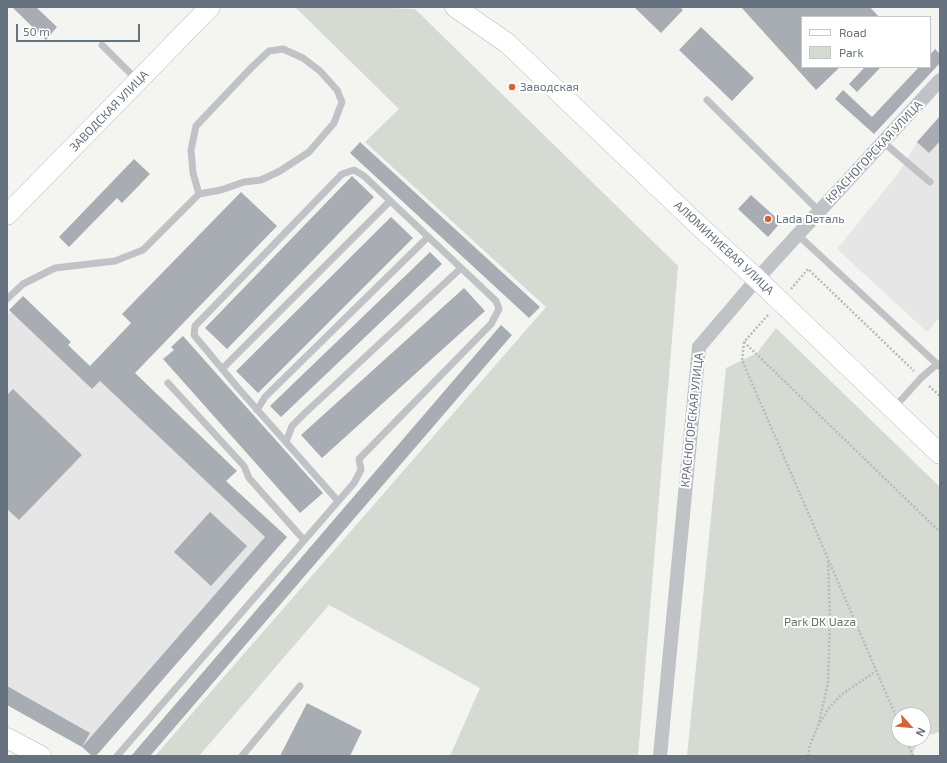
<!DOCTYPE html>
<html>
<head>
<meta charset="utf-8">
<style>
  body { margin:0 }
  #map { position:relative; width:947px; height:763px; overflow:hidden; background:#f4f5f1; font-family:"Exo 2",sans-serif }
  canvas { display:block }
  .frame { position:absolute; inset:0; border:8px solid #66727f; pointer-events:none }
  .legend { position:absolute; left:801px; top:16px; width:130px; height:52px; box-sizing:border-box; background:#fff; border:1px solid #c2c7cc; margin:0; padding:5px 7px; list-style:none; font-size:12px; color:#66727f }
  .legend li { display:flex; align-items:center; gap:8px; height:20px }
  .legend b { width:20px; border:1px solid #c2c7cc }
  .north { position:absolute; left:891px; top:707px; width:40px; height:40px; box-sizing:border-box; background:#fff; border:1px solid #c2c7cc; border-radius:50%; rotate:117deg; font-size:11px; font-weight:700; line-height:16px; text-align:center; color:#66727f }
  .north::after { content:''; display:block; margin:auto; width:14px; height:18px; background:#d26533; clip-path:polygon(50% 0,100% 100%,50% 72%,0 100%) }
  .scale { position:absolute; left:16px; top:24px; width:124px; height:18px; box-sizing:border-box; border:2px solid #66727f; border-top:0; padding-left:5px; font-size:12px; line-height:14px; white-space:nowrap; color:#66727f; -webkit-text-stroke:3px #fff; paint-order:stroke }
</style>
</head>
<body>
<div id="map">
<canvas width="947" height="763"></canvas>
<div class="frame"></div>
<ul class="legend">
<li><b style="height:5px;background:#fff"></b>Road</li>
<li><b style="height:11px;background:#d5dbd3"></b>Park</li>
</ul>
<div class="north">N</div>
<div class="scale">50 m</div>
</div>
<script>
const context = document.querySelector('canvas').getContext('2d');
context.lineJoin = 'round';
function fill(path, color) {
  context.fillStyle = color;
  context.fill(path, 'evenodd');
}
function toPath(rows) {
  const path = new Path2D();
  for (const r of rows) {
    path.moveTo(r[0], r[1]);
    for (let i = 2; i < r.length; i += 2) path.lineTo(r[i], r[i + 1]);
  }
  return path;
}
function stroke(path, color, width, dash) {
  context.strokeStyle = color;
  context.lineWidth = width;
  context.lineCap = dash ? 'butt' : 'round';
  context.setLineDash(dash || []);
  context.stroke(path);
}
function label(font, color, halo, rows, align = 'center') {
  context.font = font + ' "Exo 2",sans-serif';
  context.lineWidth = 4;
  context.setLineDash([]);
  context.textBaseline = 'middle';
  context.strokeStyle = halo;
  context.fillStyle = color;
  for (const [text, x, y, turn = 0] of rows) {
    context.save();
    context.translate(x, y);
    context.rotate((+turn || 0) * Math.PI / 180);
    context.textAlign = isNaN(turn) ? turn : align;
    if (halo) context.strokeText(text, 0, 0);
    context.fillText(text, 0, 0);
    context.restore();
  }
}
const built = toPath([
  [940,116,940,317,927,332,837,249,900,171,917,142],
  [12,312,92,389,100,381,265,537,82,747,7,705,7,315]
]);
const green = toPath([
  [295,7,361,7,415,9,678,266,638,756,450,756,480,688,329,605,199,756,155,756,546,307,365,142,399,109],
  [776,328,940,487,940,732,923,737,923,715,899,715,899,739,919,739,912,756,687,756,726,368,757,353]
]);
const building = toPath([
  [12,7,36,7,57,27,46,40],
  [634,7,680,7,683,10,661,33],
  [741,7,870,7,879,17,802,17,802,67,840,67,816,90],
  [701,27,754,78,732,101,679,50],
  [935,49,940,54,940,63,874,134,835,99,843,90,872,117,919,67,930,67,930,55],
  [865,67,881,67,857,92,849,84],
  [940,116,940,141,929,153,917,142],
  [360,142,540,307,529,318,350,153],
  [134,159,150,174,122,203,117,198,69,247,59,237],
  [352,176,374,197,227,349,205,328],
  [241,192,277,226,135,373,237,471,226,481,287,537,96,756,92,756,82,747,7,705,7,686,90,733,82,747,265,537,100,381,92,389,9,310,23,296,71,342,68,345,90,366,131,323,122,314],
  [751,195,781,222,768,237,738,209],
  [391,217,413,238,258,393,236,371],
  [430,252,442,264,281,417,270,406],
  [464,288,485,311,322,458,301,435],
  [501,325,512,335,150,756,131,756],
  [183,336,323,493,300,513,163,359,174,350,171,347],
  [13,389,82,455,19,520,7,509,7,395],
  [210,512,247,546,211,586,174,552],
  [307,703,362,731,350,756,280,756]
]);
const path = toPath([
  [791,289,808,269,914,371],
  [768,315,744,342,742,360,899,723],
  [744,342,940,532],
  [929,386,940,396],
  [818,726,828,683,830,618,828,561],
  [906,739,913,756],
  [808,756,810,745,818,726,829,708,841,695,876,671]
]);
const lane = toPath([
  [102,45,136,79],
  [707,100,819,211],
  [883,142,930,182],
  [798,235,937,364],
  [7,299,23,284,55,268,115,261,143,250,199,194,221,190,244,182,261,180,280,171,309,152,334,123,342,102,337,90,320,71,303,58,283,49,269,51,251,68,196,126,191,150,193,173,199,194],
  [222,369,390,201],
  [168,383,244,466,249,478,304,540],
  [893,409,921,378,937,364,939,366],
  [257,410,265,397,428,237],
  [286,442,292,426,305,413,461,268],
  [117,756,354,483,361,470,359,459,491,324,499,309,496,301,364,176,354,170,342,174,195,326,194,335,238,388,338,501],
  [242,756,300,686]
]);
const street = toPath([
  [660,756,699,347,757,279,940,80]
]);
const secondary = toPath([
  [455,7,507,43,699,226,757,279,940,454],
  [7,215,210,7],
  [7,738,41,756]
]);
const markers = [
  [512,87,4,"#d26533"],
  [768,219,4,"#d26533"]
];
const poiNames = [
  ["Заводская",520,87],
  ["Lada Dеталь",776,219]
];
const streetNames = [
  ["ЗАВОДСКАЯ УЛИЦА",109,111,-46],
  ["КРАСНОГОРСКАЯ УЛИЦА",874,152,-47],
  ["АЛЮМИНИЕВАЯ УЛИЦА",724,248,43],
  ["КРАСНОГОРСКАЯ УЛИЦА",692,420,-84]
];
const parkNames = [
  ["Park DK Uaza",820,622]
];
fill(built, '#e5e6e5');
fill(green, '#d5dbd3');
fill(building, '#a7adb3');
stroke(secondary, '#b3b7bb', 21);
stroke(path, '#b8babc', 2.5, [2, 2]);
stroke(lane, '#c0c3c6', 7);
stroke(street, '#c0c3c6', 14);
stroke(secondary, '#fff', 20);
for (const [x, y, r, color] of markers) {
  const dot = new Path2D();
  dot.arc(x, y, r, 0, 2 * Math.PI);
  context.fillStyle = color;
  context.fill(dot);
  stroke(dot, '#fff', 1.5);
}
label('12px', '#66727f', '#fff', poiNames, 'left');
label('12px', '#66727f', '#fff', streetNames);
label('12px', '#677764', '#fff', parkNames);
</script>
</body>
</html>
